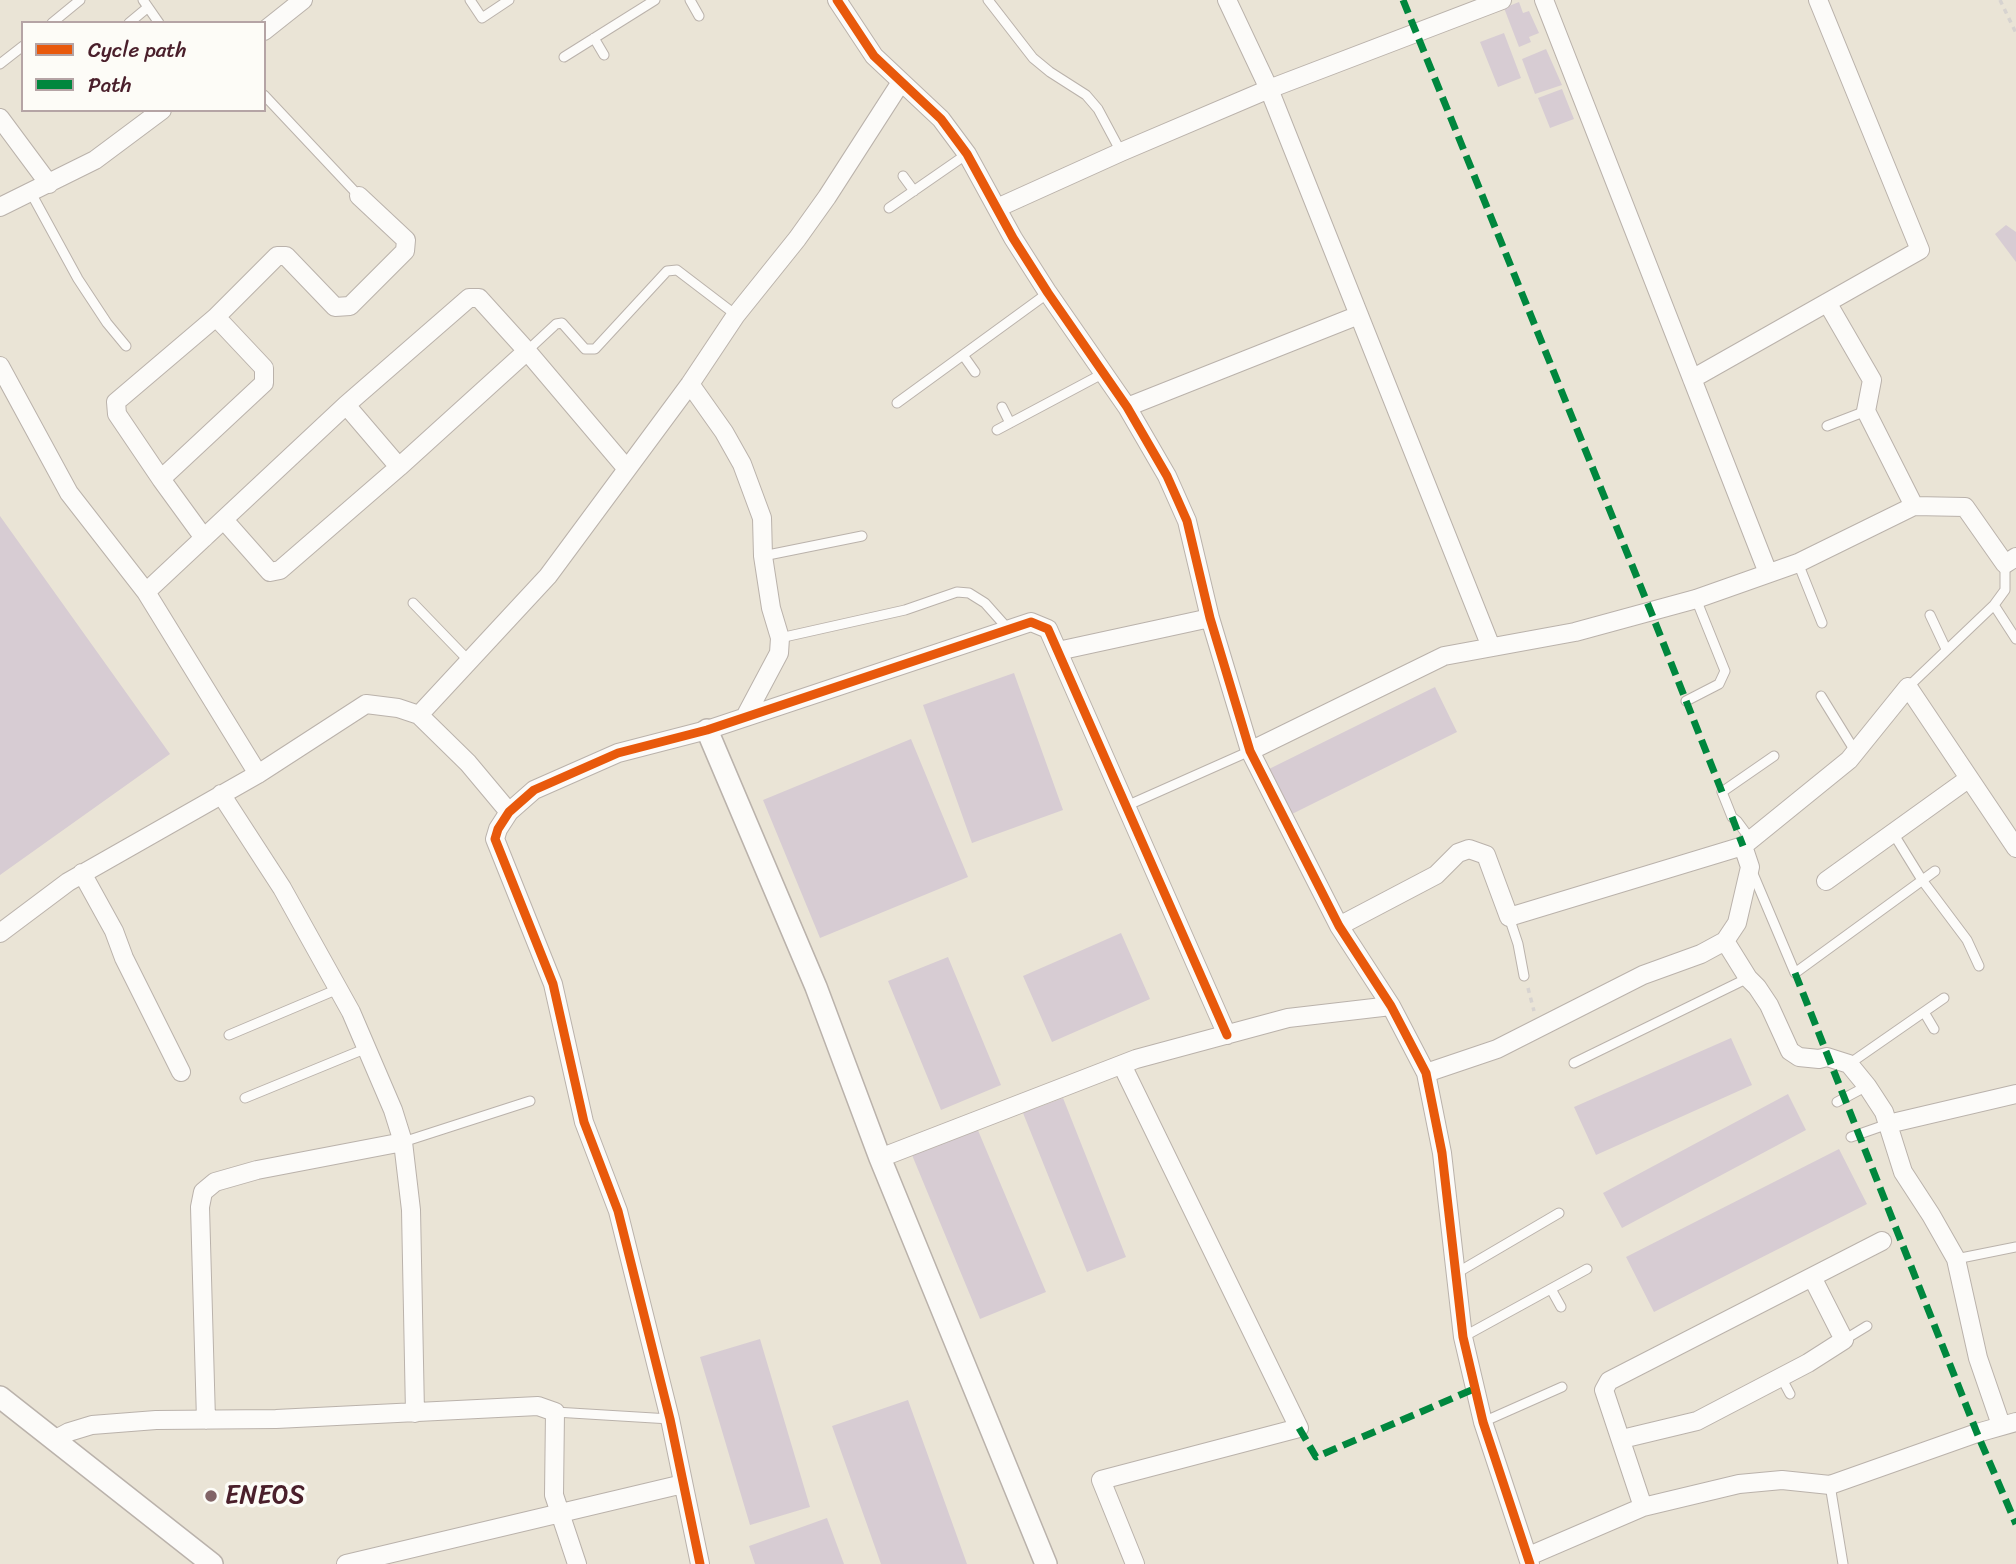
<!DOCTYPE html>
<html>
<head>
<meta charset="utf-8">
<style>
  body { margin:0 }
  #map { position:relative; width:2016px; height:1564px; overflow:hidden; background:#eae4d6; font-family:Sriracha,sans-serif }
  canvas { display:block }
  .legend { position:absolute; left:21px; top:21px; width:245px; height:91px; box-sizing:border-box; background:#fdfcf7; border:2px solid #b5a4a5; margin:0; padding:9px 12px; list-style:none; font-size:21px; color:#4a1f2b }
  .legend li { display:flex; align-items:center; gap:14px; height:35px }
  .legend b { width:35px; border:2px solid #b5a4a5 }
</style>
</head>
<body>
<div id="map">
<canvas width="2016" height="1564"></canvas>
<ul class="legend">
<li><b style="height:9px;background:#e8590c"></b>Cycle path</li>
<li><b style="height:9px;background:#00873e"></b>Path</li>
</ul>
</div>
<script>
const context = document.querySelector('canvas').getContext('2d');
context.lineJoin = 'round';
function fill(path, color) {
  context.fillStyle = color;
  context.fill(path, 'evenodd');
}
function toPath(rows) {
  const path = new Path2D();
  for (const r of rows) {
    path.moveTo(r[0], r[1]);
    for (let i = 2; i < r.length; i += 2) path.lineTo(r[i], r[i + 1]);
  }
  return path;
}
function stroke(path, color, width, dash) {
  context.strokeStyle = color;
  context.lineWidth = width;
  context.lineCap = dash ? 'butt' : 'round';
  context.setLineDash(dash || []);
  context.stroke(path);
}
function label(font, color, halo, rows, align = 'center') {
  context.font = font + ' Sriracha,sans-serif';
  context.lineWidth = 7;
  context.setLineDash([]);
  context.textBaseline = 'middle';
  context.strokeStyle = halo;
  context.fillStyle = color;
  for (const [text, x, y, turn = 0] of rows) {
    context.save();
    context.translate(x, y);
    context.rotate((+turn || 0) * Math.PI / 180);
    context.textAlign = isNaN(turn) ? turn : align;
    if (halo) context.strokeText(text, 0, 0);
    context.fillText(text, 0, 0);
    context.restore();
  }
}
const building = toPath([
  [1519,2,1523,13,1529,11,1539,33,1529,37,1531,42,1519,47,1504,8],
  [1504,33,1521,78,1498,87,1480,42],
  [1546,49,1562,85,1535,94,1522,59],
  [1562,89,1574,119,1550,128,1538,98],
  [2006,225,2016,232,2016,262,1995,234],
  [0,516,170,754,0,875],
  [1014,673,1063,810,972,843,923,705],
  [1435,687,1457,732,1292,814,1269,769],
  [911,739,968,877,820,938,763,800],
  [1121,933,1150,999,1052,1042,1023,976],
  [948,957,1001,1085,941,1110,888,981],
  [1731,1038,1752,1085,1596,1155,1574,1107],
  [1788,1094,1806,1130,1622,1228,1603,1193],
  [1063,1098,1126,1257,1087,1272,1023,1113],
  [977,1128,1046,1292,980,1319,912,1155],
  [1839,1149,1867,1204,1654,1312,1626,1257],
  [760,1339,810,1507,750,1525,700,1357],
  [908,1400,967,1564,881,1564,832,1426],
  [827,1518,844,1564,755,1564,749,1546]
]);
const path = toPath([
  [2000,0,2016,33],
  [1528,988,1534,1011]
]);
const service = toPath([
  [143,0,159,23],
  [470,0,482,18,509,0],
  [690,0,699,16],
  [988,0,1033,58,1050,72,1086,95,1098,109,1121,152],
  [52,23,80,0],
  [129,23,147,8],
  [594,38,604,55],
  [564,57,655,0],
  [0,64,23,46],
  [264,95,359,196],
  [903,176,914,191],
  [31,193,78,279,107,323,126,346],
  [889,208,967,154],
  [527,351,556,324,562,323,585,349,595,349,667,271,677,270,736,315],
  [963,355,975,372],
  [897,403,1048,293],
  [1002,407,1010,423],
  [1827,426,1866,411],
  [997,430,1104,373],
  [763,556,862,536],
  [1798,563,1822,623],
  [413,603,469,661],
  [1994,605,2016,639],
  [1930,615,1946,649],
  [780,638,905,610,957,592,969,593,985,603,1009,630],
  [1908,687,1994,605,2005,590,2005,564],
  [1821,696,1855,751],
  [1686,701,1719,684,1725,671,1696,599],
  [1124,807,1250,751],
  [1893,833,1922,880,1967,940,1979,966],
  [1751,840,1737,821,1732,817,1722,792,1774,756],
  [1751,869,1795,973,1935,871],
  [1509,917,1518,944,1524,976],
  [1924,1012,1934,1029],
  [229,1035,338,989],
  [1574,1063,1748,978],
  [1849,1064,1944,998],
  [245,1098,367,1048],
  [1837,1102,1867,1086],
  [1851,1137,1888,1124],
  [403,1142,530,1101],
  [1956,1259,2016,1247],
  [1455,1274,1559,1213],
  [1551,1289,1561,1307],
  [1463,1337,1587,1269],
  [1844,1340,1867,1326],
  [1781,1377,1790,1394],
  [555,1412,670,1419],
  [1483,1422,1562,1387],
  [1830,1485,1843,1564]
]);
const minor = toPath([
  [837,0,874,56,941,119,967,154,1013,238,1048,293,1127,407,1167,476,1187,521,1210,618,1250,751,1339,926,1391,1006,1426,1073,1442,1153,1463,1337,1483,1422,1530,1564],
  [1227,0,1269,89,1491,647],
  [1544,0,1768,573],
  [264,31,303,0],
  [0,118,49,184],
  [0,207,95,160,162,110],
  [997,208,1121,152,1269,89,1502,0],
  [1828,304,1872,380,1866,411,1914,506],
  [216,317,277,256,286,256,335,307,350,306,405,251,406,240,359,196],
  [0,366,69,493,146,592,258,774],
  [1692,379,1920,250,1818,0],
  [690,384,724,432,742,464,762,518,763,556,771,608,780,638,779,653,745,717],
  [346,405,399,467],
  [1127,407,1359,315],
  [161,479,264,383,264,368,216,317,116,402,117,414,161,479,204,538],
  [224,520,270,572,280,570,399,467,527,351],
  [146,592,346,405,469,298,479,298,527,351,627,469],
  [1058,651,1210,618],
  [419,715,548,576,690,384,736,315,797,239,827,197,901,82],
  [1250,751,1444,656,1575,632,1696,599,1798,563,1914,506,1965,507,2005,564,2016,557],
  [221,794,282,888,351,1012,393,1110,403,1142,411,1210,415,1413],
  [82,873,114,931,124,958,181,1072],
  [1826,881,1968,779],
  [1339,926,1436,875,1458,853,1469,849,1486,855,1509,917,1743,846,1849,760,1908,687,2016,848],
  [0,933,68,882,258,774,366,704,398,708,419,715,468,763,509,812],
  [1725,941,1748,978,1757,987,1769,1005,1790,1051,1799,1057,1819,1059,1827,1057,1849,1064,1867,1086,1884,1112,1903,1172,1931,1215,1956,1259,1978,1358,2001,1425],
  [1122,1065,1299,1428,1101,1480,1135,1564],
  [1426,1073,1497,1049,1643,975,1701,954,1725,941,1737,923,1750,867,1743,846],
  [1888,1124,2016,1094],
  [880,1158,1136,1059,1288,1018,1391,1006],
  [206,1420,200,1207,203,1192,215,1182,257,1170,403,1142],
  [1622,1439,1697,1421,1808,1363,1844,1340,1812,1277],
  [54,1440,69,1432,92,1425,156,1420,276,1419,538,1406,555,1412,554,1495,577,1564],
  [1643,1507,1604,1390,1609,1381,1882,1241],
  [1529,1556,1643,1507,1739,1484,1782,1480,1830,1485,1977,1433,2016,1422],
  [346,1564,683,1484],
  [700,1564,670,1419,618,1211,584,1122,553,984,495,839,498,829,509,812,534,790,618,753,707,730,1031,622,1048,629,1227,1035]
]);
const tertiary = toPath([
  [707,730,816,987,880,1158,1046,1564],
  [0,1397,212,1564]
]);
const quiet = toPath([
  [1403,0,1651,612,1722,792],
  [1732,817,1743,846],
  [1795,973,1977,1433,2016,1524],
  [1299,1428,1316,1457,1474,1389]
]);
const cycleway = toPath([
  [837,0,874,56,941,119,967,154,1013,238,1048,293,1127,407,1167,476,1187,521,1210,618,1250,751,1339,926,1391,1006,1426,1073,1442,1153,1463,1337,1483,1422,1530,1564],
  [700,1564,670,1419,618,1211,584,1122,553,984,495,839,498,829,509,812,534,790,618,753,707,730,1031,622,1048,629,1227,1035]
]);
const markers = [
  [211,1496,7,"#826467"]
];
const poiNames = [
  ["ENEOS",225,1496]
];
fill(building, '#d7ccd3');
stroke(service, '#bab2ab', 11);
stroke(minor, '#bab2ab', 20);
stroke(tertiary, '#bab2ab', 24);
stroke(path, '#d7d3d0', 3.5, [5, 5]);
stroke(service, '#fcfbf9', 9);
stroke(minor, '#fcfbf9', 18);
stroke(tertiary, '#fcfbf9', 21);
stroke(quiet, '#00873e', 7, [14, 7]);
stroke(cycleway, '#e8590c', 9);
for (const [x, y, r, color] of markers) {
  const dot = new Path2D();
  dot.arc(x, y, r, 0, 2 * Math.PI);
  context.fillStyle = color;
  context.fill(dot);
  stroke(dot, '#fdfcf7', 2.5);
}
label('26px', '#4a1f2b', '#fdfcf7', poiNames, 'left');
</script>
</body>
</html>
